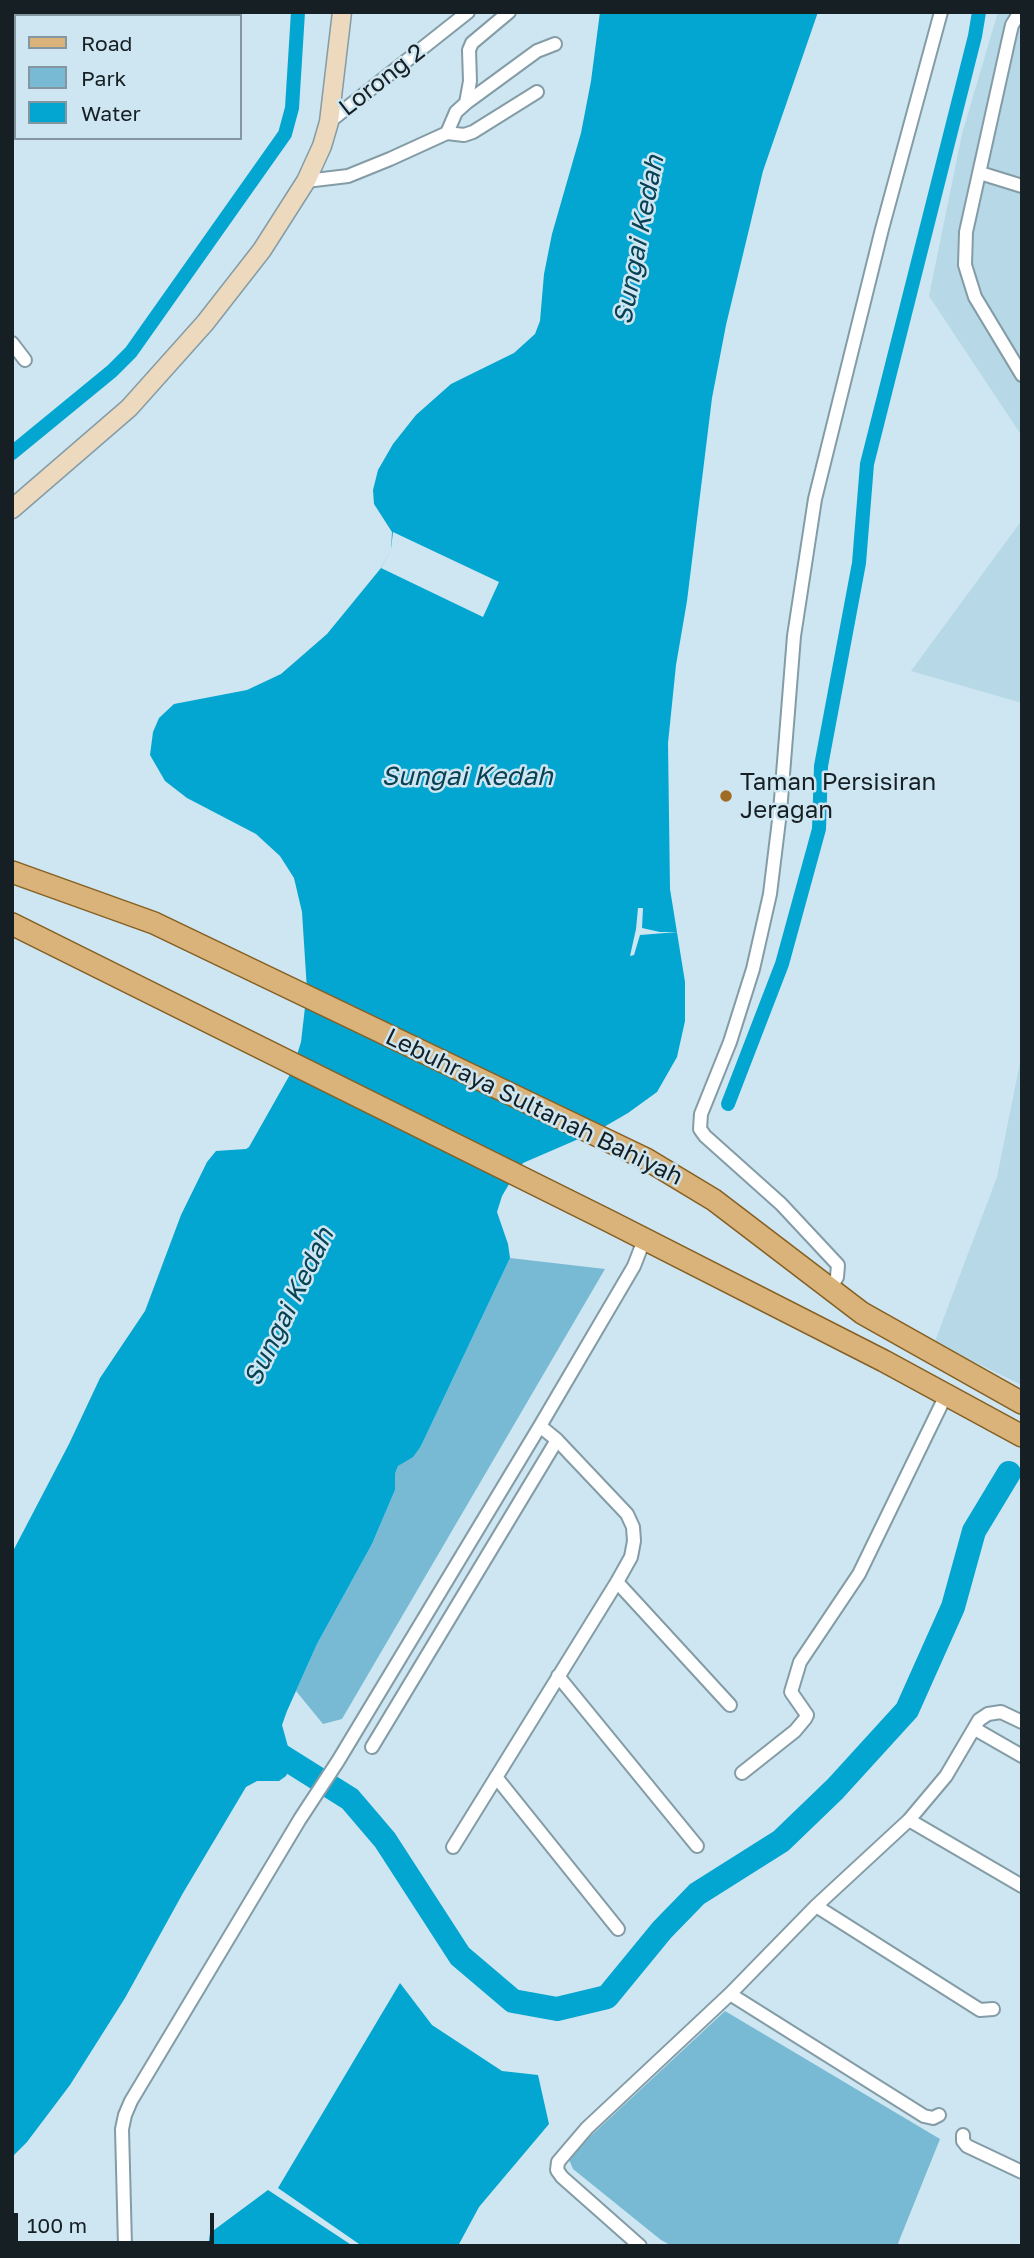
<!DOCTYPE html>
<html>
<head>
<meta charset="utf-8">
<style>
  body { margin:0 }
  #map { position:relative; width:1034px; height:2258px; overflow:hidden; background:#cde6f1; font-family:"Golos Text",sans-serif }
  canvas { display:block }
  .frame { position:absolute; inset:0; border:14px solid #161f23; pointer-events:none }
  .legend { position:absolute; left:14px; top:14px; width:228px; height:126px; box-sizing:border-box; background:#cde6f1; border:2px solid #84969f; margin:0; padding:9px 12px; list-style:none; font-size:21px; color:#161f23 }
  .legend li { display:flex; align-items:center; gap:14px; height:35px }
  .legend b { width:35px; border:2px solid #84969f }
  .scale { position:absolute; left:14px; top:2213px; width:200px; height:32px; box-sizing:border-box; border:4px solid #161f23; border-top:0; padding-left:9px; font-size:21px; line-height:24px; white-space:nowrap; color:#161f23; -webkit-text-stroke:5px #cde6f1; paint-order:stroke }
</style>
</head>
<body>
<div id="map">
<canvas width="1034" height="2258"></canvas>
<div class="frame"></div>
<ul class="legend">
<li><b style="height:9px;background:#dab37a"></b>Road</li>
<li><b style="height:19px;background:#78bad4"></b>Park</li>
<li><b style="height:19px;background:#03a5d1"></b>Water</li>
</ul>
<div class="scale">100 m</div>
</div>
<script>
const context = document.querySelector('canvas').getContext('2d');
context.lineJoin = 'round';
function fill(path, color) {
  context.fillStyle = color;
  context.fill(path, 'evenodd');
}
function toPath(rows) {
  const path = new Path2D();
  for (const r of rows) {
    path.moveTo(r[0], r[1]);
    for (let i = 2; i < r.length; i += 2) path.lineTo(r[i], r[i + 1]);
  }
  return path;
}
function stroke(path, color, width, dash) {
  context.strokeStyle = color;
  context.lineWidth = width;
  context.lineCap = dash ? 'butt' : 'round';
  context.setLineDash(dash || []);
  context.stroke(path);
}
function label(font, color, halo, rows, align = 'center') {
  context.font = font + ' "Golos Text",sans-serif';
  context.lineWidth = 5;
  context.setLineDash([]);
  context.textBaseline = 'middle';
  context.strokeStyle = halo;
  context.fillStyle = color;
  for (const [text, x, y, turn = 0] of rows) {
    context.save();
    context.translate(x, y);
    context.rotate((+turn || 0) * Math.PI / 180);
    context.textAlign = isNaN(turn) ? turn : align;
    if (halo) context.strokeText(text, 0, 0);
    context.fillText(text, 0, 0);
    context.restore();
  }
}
const built = toPath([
  [998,12,1022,12,1022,436,929,296,962,134],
  [1022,520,1022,703,911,671],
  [1022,1053,1022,1385,962,1356,935,1341,997,1177]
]);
const green = toPath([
  [510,1258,605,1269,342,1719,323,1724,296,1691,317,1644,372,1544,395,1490,395,1474,398,1466,421,1446],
  [725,2011,940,2139,897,2246,672,2246,661,2240,573,2169,568,2157]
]);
const water = toPath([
  [600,12,818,12,763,171,726,325,712,398,687,601,676,665,668,743,670,889,685,982,685,1021,677,1057,657,1092,628,1113,597,1131,523,1163,512,1179,502,1196,497,1212,508,1244,510,1258,421,1446,413,1457,398,1466,395,1474,395,1490,372,1544,317,1644,287,1711,282,1725,290,1754,290,1767,286,1776,279,1781,257,1781,246,1787,183,1893,125,1998,70,2085,27,2142,12,2157,12,1553,69,1444,100,1378,145,1311,181,1215,207,1162,216,1151,246,1149,249,1147,292,1071,301,1042,307,990,302,912,294,878,280,856,256,834,187,798,165,781,150,755,153,732,159,718,174,704,247,690,281,674,327,634,381,568,391,550,392,532,374,504,373,490,378,470,393,444,416,415,451,384,514,353,535,334,540,321,544,274,552,234,581,133,591,81],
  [400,1983,432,2025,502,2071,538,2075,549,2124,479,2207,458,2246,362,2246,278,2188],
  [268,2190,353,2246,208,2246,210,2233]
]);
const pier = toPath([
  [393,532,499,582,483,617,381,568,391,549],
  [638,908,643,908,642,928,660,932,678,932,640,935,634,955,630,956,636,929]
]);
const canal = toPath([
  [12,453,112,371,131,352,285,134,292,108,298,12],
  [728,1104,782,964,819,829,821,766,859,563,867,464,975,36,979,12]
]);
const river = toPath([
  [264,1745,350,1799,385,1840,460,1956,513,2001,557,2009,607,1997,662,1930,697,1894,781,1841,835,1789,907,1710,953,1607,974,1531,1009,1473]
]);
const street = toPath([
  [1020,12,1012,25,1009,38,966,232,965,265,975,297,1022,375],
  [109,16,113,12],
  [12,99,16,96],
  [466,103,537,51,555,44],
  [329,122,468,12],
  [447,133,456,112,466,103,470,81,469,50,472,43,509,12],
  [980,173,1022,186],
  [306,181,348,176,390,159,447,133,464,135,473,132,537,92],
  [12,343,25,360],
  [830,1290,837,1277,838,1265,781,1204,705,1136,700,1129,701,1114,730,1042,753,969,770,894,780,812,794,636,815,499,882,229,941,12],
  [617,1582,730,1705],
  [558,1676,697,1846],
  [975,1729,1022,1756],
  [372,1747,557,1440],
  [742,1773,795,1731,805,1719,807,1715,791,1692,800,1662,859,1574,946,1395],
  [496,1777,618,1929],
  [909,1820,1022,1886],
  [453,1847,617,1582,631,1557,634,1541,633,1527,627,1514,557,1440,540,1426],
  [816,1906,980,2010,993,2009],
  [730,1994,924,2116,933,2118,939,2115],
  [963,2135,963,2141,967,2146,1022,2172],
  [125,2246,122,2129,125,2115,131,2101,300,1819,338,1761,540,1426,634,1266,644,1240],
  [640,2246,562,2177,557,2170,558,2162,587,2128,730,1994,816,1906,909,1820,946,1776,979,1720,988,1714,1001,1712,1022,1722]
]);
const secondary = toPath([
  [12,509,129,408,205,323,262,250,306,181,322,146,329,122,342,12]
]);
const primary = toPath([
  [12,872,154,923,646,1159,714,1200,862,1313,1022,1403],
  [12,924,609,1221,884,1361,1022,1436]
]);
const markers = [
  [726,796,7,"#a06c23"]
];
const streetNames = [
  ["Lorong 2",382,80,-38],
  ["Lebuhraya Sultanah Bahiyah",534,1107,26]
];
const poiNames = [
  ["Taman Persisiran",740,782],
  ["Jeragan",740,810]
];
const waterNames = [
  ["Sungai Kedah",639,240,-79],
  ["Sungai Kedah",467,777],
  ["Sungai Kedah",289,1307,-64]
];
fill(built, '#b7d8e6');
fill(green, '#78bad4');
fill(water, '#03a5d1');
fill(pier, '#cde6f1');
stroke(canal, '#03a5d1', 14);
stroke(river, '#03a5d1', 24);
stroke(street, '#849ca6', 16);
stroke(secondary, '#849ca6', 21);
stroke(primary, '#865f22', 24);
stroke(street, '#fff', 12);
stroke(secondary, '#edd9bd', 18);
stroke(primary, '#dab37a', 21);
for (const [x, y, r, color] of markers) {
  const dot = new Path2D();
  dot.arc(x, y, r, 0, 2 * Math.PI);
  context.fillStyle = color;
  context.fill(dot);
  stroke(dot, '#cde6f1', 2.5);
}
label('24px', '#161f23', '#cde6f1', streetNames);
label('24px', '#161f23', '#cde6f1', poiNames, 'left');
label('italic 26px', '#084154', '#cde6f1', waterNames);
</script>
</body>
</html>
